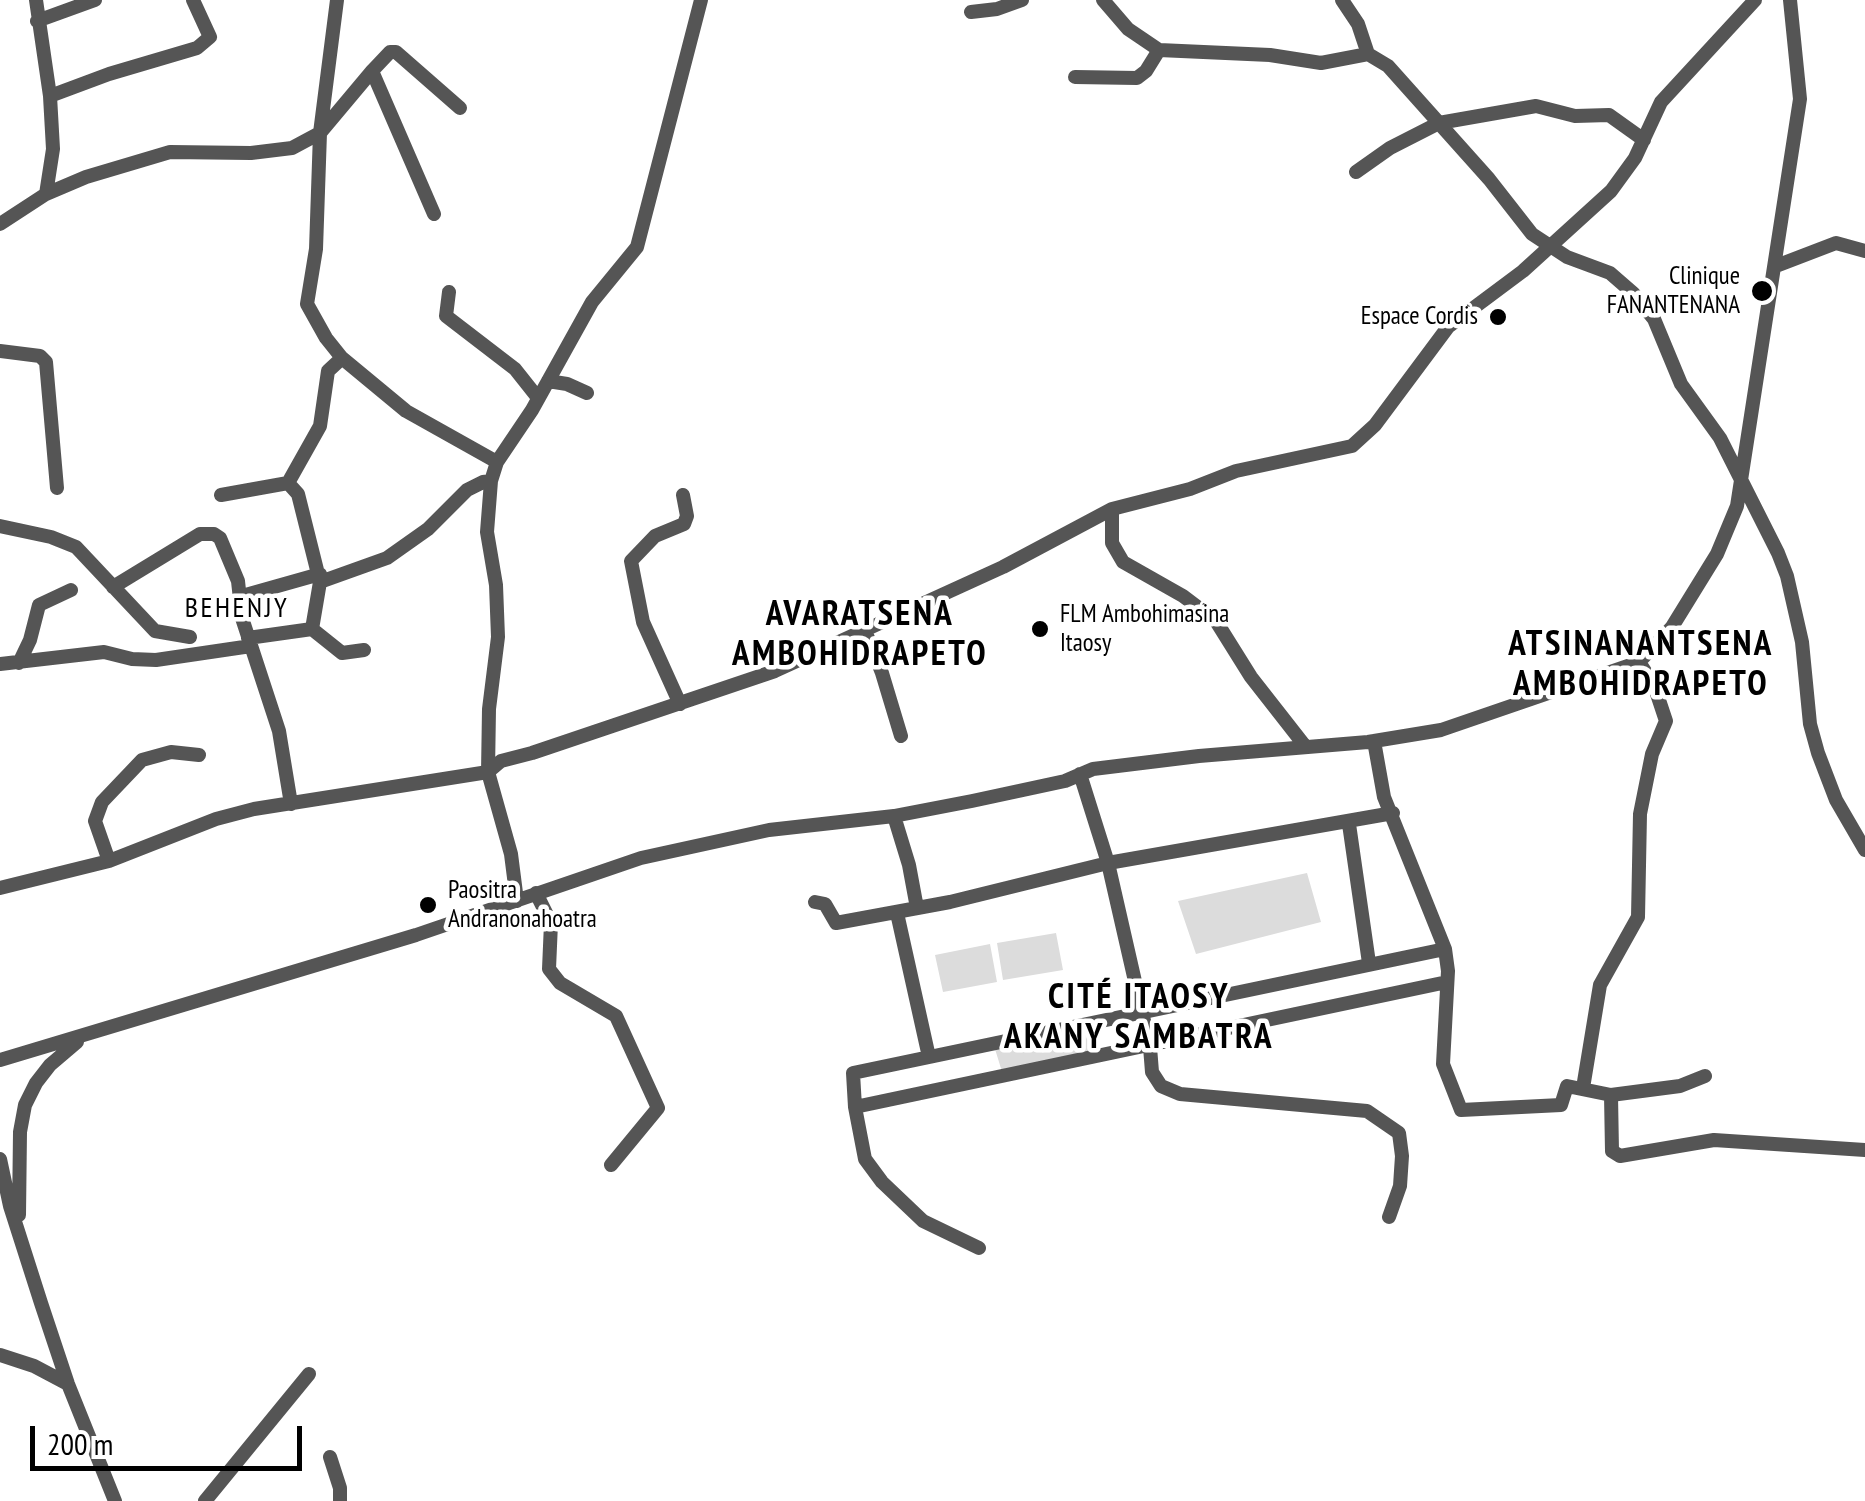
<!DOCTYPE html>
<html>
<head>
<meta charset="utf-8">
<style>
  body { margin:0 }
  #map { position:relative; width:1865px; height:1501px; overflow:hidden; background:#fff; font-family:"PT Sans Narrow",sans-serif }
  canvas { display:block }
  .scale { position:absolute; left:30px; top:1426px; width:272px; height:45px; box-sizing:border-box; border:5px solid #000; border-top:0; padding-left:12px; font-size:30px; line-height:35px; white-space:nowrap; color:#000; -webkit-text-stroke:8px #fff; paint-order:stroke }
</style>
</head>
<body>
<div id="map">
<canvas width="1865" height="1501"></canvas>
<div class="scale">200 m</div>
</div>
<script>
const context = document.querySelector('canvas').getContext('2d');
context.lineJoin = 'round';
function fill(path, color) {
  context.fillStyle = color;
  context.fill(path, 'evenodd');
}
function toPath(rows) {
  const path = new Path2D();
  for (const r of rows) {
    path.moveTo(r[0], r[1]);
    for (let i = 2; i < r.length; i += 2) path.lineTo(r[i], r[i + 1]);
  }
  return path;
}
function stroke(path, color, width, dash) {
  context.strokeStyle = color;
  context.lineWidth = width;
  context.lineCap = dash ? 'butt' : 'round';
  context.setLineDash(dash || []);
  context.stroke(path);
}
function label(font, color, halo, rows, align = 'center') {
  context.font = font + ' "PT Sans Narrow",sans-serif';
  context.lineWidth = 9;
  context.setLineDash([]);
  context.textBaseline = 'middle';
  context.strokeStyle = halo;
  context.fillStyle = color;
  for (const [text, x, y, turn = 0] of rows) {
    context.save();
    context.translate(x, y);
    context.rotate((+turn || 0) * Math.PI / 180);
    context.textAlign = isNaN(turn) ? turn : align;
    if (halo) context.strokeText(text, 0, 0);
    context.fillText(text, 0, 0);
    context.restore();
  }
}
const green = toPath([
  [1307,873,1321,922,1196,954,1178,901],
  [1056,933,1063,970,1003,980,997,943],
  [990,944,997,982,943,992,935,955],
  [1089,1027,1101,1055,1003,1075,995,1049]
]);
const minor = toPath([
  [36,0,50,96,53,149,46,194],
  [1103,0,1128,29,1159,50,1270,55,1321,63,1368,54,1388,66,1489,179,1532,234,1567,257,1610,273,1633,293,1654,319,1681,384,1720,438,1778,553,1787,576,1802,642,1810,724,1818,753,1836,800,1865,850],
  [1342,0,1358,24,1368,54],
  [971,12,997,9,1022,0],
  [37,21,95,0],
  [372,71,390,52,396,52,460,108],
  [1075,77,1137,78,1146,71,1159,50],
  [50,96,109,74,197,48,210,37,193,0],
  [1356,172,1390,148,1439,123,1536,106,1575,116,1609,115,1644,140],
  [434,214,372,71,320,133,316,249,307,304,326,338,342,358,406,411,497,462],
  [0,224,46,194,86,177,170,152,251,153,292,148,320,133,337,0],
  [1776,266,1836,243,1865,251],
  [449,292,446,316,515,369,538,398],
  [0,351,40,356,46,362,57,488],
  [342,358,328,371,320,426,288,483,298,494,320,582,387,558,428,529,467,490,483,482,491,481],
  [548,381,567,384,587,393],
  [221,495,288,483],
  [1112,509,1112,543,1123,562,1183,596,1216,621,1251,677,1305,746],
  [0,526,51,537,76,547,155,631,190,637],
  [113,587,200,534,214,534,220,538,238,581,242,618,279,731,291,804],
  [242,596,320,574],
  [864,628,882,673,901,736],
  [312,629,320,582],
  [248,638,312,629,342,653,364,650],
  [19,663,30,640,39,605,71,590],
  [0,664,104,652,132,659,156,660,251,646],
  [680,704,643,622,631,561,655,536,684,524,687,516,683,495],
  [1374,741,1384,797,1445,949,1448,971,1443,1064,1461,1110,1561,1105,1567,1086,1611,1095,1680,1086,1705,1076],
  [1080,774,1108,863,1150,1047,1152,1072,1161,1086,1180,1094,1367,1111,1399,1133,1402,1156,1400,1186,1389,1217],
  [894,816,909,865,917,908],
  [1349,824,1369,963],
  [109,861,95,821,102,802,142,760,171,752,199,755],
  [0,888,109,861,216,819,254,809,488,772,501,761,532,753,775,671,1003,567,1112,509,1190,489,1236,471,1352,446,1375,425,1448,327,1523,271,1611,191,1635,158,1661,102,1755,0],
  [536,893,551,923,549,969,560,983,616,1016,658,1108,611,1165],
  [517,901,511,854,488,772,489,709,498,637,496,585,487,532,491,481,497,462,532,410,592,302,637,247,701,0],
  [815,902,825,904,836,923,950,902,1108,863,1393,813],
  [897,913,929,1057],
  [0,1060,416,935,641,858,769,830,894,816,972,801,1065,781,1093,769,1199,756,1368,742,1441,730,1639,662,1672,627,1717,554,1737,506,1800,99,1790,0],
  [1583,1088,1600,985,1638,917,1640,814,1652,754,1666,721,1654,685,1639,662],
  [1611,1095,1612,1151,1620,1156,1714,1140,1865,1150],
  [855,1107,1447,982],
  [0,1159,10,1206,41,1303,68,1384,115,1501],
  [19,1215,20,1132,25,1105,36,1083,50,1065,77,1042],
  [979,1248,923,1221,882,1182,865,1159,855,1107,853,1073,1445,949],
  [0,1355,34,1366,68,1384],
  [330,1457,340,1488,340,1501],
  [205,1501,309,1374]
]);
const markers = [
  [1762,291,12,"#000"],
  [1498,317,10,"#000"],
  [1040,629,10,"#000"],
  [428,905,10,"#000"]
];
const poiNames = [
  ["Clinique",1740,277],
  ["FANANTENANA",1740,306],
  ["Espace Cordis",1478,317],
  ["FLM Ambohimasina",1060,615,"left"],
  ["Itaosy",1060,644,"left"],
  ["Paositra",448,891,"left"],
  ["Andranonahoatra",448,920,"left"]
];
const neighbourhoodNames = [
  ["BEHENJY",237,609]
];
const districtNames = [
  ["AVARATSENA",860,615],
  ["AMBOHIDRAPETO",860,655],
  ["ATSINANANTSENA",1641,645],
  ["AMBOHIDRAPETO",1641,685],
  ["CITÉ ITAOSY",1139,998],
  ["AKANY SAMBATRA",1139,1038]
];
fill(green, '#dcdcdc');
stroke(minor, '#555', 14);
for (const [x, y, r, color] of markers) {
  const dot = new Path2D();
  dot.arc(x, y, r, 0, 2 * Math.PI);
  context.fillStyle = color;
  context.fill(dot);
  stroke(dot, '#fff', 4);
}
label('25px', '#000', '#fff', poiNames, 'right');
context.letterSpacing = '2.5px';
label('28px', '#000', '#fff', neighbourhoodNames);
context.letterSpacing = '0px';
context.letterSpacing = '2.5px';
label('bold 35px', '#000', '#fff', districtNames);
context.letterSpacing = '0px';
</script>
</body>
</html>
